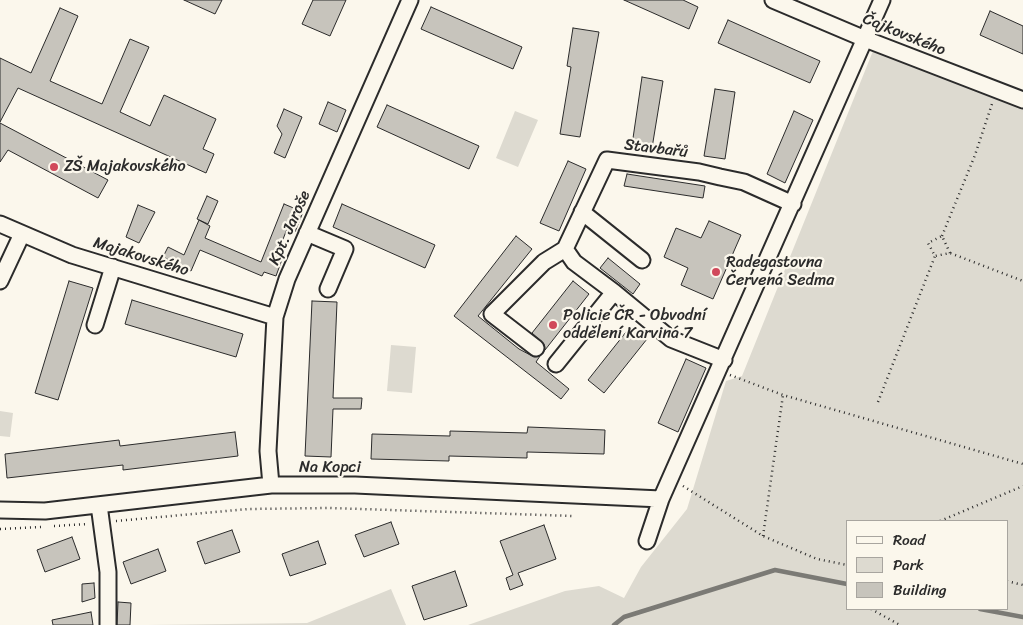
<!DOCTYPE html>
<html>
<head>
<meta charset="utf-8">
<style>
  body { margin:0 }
  #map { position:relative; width:1023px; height:625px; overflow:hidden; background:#fbf7ec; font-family:Sriracha,sans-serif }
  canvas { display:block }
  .legend { position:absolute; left:846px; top:520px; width:162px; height:90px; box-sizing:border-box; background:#fbf7ec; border:1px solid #a8a59f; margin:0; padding:6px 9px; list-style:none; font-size:15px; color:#2b2b2b }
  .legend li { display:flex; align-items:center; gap:10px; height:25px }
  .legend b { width:25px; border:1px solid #a8a59f }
</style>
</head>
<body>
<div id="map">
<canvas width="1023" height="625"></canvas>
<ul class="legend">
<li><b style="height:6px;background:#fbf7ec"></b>Road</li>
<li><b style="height:14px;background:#dddad0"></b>Park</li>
<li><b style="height:14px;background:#c7c4bc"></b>Building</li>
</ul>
</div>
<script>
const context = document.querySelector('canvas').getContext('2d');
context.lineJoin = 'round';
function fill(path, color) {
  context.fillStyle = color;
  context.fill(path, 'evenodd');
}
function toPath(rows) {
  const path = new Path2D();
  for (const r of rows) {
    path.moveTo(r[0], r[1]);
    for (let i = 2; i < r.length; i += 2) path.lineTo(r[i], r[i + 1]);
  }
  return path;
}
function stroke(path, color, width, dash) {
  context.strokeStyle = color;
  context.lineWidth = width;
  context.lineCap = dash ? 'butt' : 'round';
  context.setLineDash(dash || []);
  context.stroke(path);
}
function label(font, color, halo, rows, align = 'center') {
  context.font = font + ' Sriracha,sans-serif';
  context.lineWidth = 4.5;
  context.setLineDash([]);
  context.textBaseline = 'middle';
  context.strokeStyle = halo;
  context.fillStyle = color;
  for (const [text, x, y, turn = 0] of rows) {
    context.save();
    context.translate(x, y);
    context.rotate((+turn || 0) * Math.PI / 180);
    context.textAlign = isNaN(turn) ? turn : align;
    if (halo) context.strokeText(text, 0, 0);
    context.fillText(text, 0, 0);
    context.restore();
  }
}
const green = toPath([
  [875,46,1023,107,1023,625,468,625,565,591,599,586,624,598,641,567,687,509,726,381,742,376],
  [847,521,1007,521,1007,609,847,609],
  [515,111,538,120,518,167,496,158],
  [391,345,416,347,412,393,387,391],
  [0,411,13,413,10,437,0,436],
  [391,589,406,625,147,625,307,623]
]);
const stream = toPath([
  [980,609,1023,617],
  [614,625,624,617,775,570,847,584]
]);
const building = toPath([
  [184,0,222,0,215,14,184,0],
  [313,0,346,0,330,36,302,24,313,0],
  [624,0,683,0,698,7,689,29,624,0],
  [431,7,522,47,513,69,421,29,431,7],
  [60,8,78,16,50,81,102,104,130,39,149,47,120,112,150,126,164,95,216,119,203,149,214,154,206,173,18,88,0,122,0,58,31,73,60,8],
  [990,11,1023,26,1023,54,980,35,990,11],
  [728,20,820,61,810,83,718,43,728,20],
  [573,28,599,32,580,137,560,134,571,67,567,66,573,28],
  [642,77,663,81,652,148,632,145,642,77],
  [715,89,735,92,725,159,704,156,715,89],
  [328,102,346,110,337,132,319,124,328,102],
  [387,105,479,146,469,169,377,127,387,105],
  [284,109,302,117,285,158,274,153,282,134,277,126,284,109],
  [794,111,813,120,785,183,767,174,794,111],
  [0,123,108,180,98,198,8,150,0,162,0,123],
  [568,161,586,169,559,231,540,223,568,161],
  [627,174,705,186,703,198,624,186,627,174],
  [207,196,218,201,208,224,197,219,207,196],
  [284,204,303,212,295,232,287,229,278,252,284,254,276,276,264,272,262,276,200,250,191,271,163,257,168,247,184,255,199,220,210,226,205,238,261,262,284,204],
  [342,204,435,245,425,268,333,227,342,204],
  [138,205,155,212,139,243,126,237,138,205],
  [709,221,741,235,713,299,681,285,688,268,664,257,676,228,701,238,709,221],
  [516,236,532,249,478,316,519,349,534,357,540,356,536,362,569,389,561,399,454,316,516,236],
  [608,258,640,284,633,294,600,268,608,258],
  [69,281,93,288,58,400,35,393,69,281],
  [573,281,589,294,545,350,544,344,532,333,573,281],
  [132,300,243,334,236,357,125,324,132,300],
  [312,301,337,302,333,398,362,398,361,409,333,409,331,457,305,456,312,301],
  [630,327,647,339,604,393,588,380,630,327],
  [686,359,706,368,678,432,658,423,686,359],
  [528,427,605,430,604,454,527,452,527,458,449,456,449,461,371,459,372,434,450,436,450,431,527,433,528,427],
  [235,432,238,456,123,470,123,465,7,478,5,454,119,440,120,446,235,432],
  [391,522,399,544,364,557,355,535,391,522],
  [544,525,556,559,518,573,523,585,510,590,506,578,513,575,500,541,544,525],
  [232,530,240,552,205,564,197,542,232,530],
  [72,537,80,559,45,572,37,550,72,537],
  [318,541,326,564,290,576,282,554,318,541],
  [158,549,166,571,131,584,123,562,158,549],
  [455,571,467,606,424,620,412,586,455,571],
  [94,583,95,598,82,602,82,584,94,583],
  [118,602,131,603,130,625,117,625,118,602],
  [91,612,93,625,53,625,52,620,91,612]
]);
const path = toPath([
  [942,236,975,155,992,104],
  [950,253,942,236,928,243,935,256,950,253,1023,281],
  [730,375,783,395,1023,464],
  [878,402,935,256],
  [683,486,763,536,817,559,847,565],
  [116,521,248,509,330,508,574,516],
  [940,521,1023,486],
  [54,526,88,524],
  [0,529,41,527],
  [763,536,783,395],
  [1007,581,1023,585],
  [871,609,900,625]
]);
const minor = toPath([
  [773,0,865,39,1023,100],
  [582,212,642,260],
  [0,224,72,255,275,317],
  [307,233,345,249,328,289],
  [565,249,574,262,614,292,671,339,724,360],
  [0,281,22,234],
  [95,325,113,267],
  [536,348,492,314,544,262,565,249,607,160,699,172,720,177,744,182,793,204],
  [556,364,614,292],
  [271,485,268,451,275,317,287,279,410,0],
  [99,505,108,572,108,625],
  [0,510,45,511,271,485,355,485,661,499],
  [647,541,661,499,882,0]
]);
const markers = [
  [54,167,5,"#d1495b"],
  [716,272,5,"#d1495b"],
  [553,325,5,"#d1495b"]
];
const streetNames = [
  ["Čajkovského",904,35,22],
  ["Stavbařů",656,149,7],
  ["Kpt. Jaroše",290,228,-66],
  ["Majakovského",141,257,17],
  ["Na Kopci",330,468]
];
const poiNames = [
  ["ZŠ Majakovského",64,167],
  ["Radegastovna",726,263],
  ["Červená Sedma",726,281],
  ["Policie ČR - Obvodní",563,316],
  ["oddělení Karviná 7",563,334]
];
fill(green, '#dddad0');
stroke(stream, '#7b7a75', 4.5);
fill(building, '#c7c4bc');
stroke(building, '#2b2b2b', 1);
stroke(minor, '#2b2b2b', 19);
stroke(path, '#2b2b2b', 2.5, [1, 4]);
stroke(minor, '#fbf7ec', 15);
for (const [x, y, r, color] of markers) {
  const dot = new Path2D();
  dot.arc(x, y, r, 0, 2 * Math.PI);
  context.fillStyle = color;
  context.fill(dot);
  stroke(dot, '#fbf7ec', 2);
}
label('16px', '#2b2b2b', '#fbf7ec', streetNames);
label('16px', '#2b2b2b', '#fbf7ec', poiNames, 'left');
</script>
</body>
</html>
